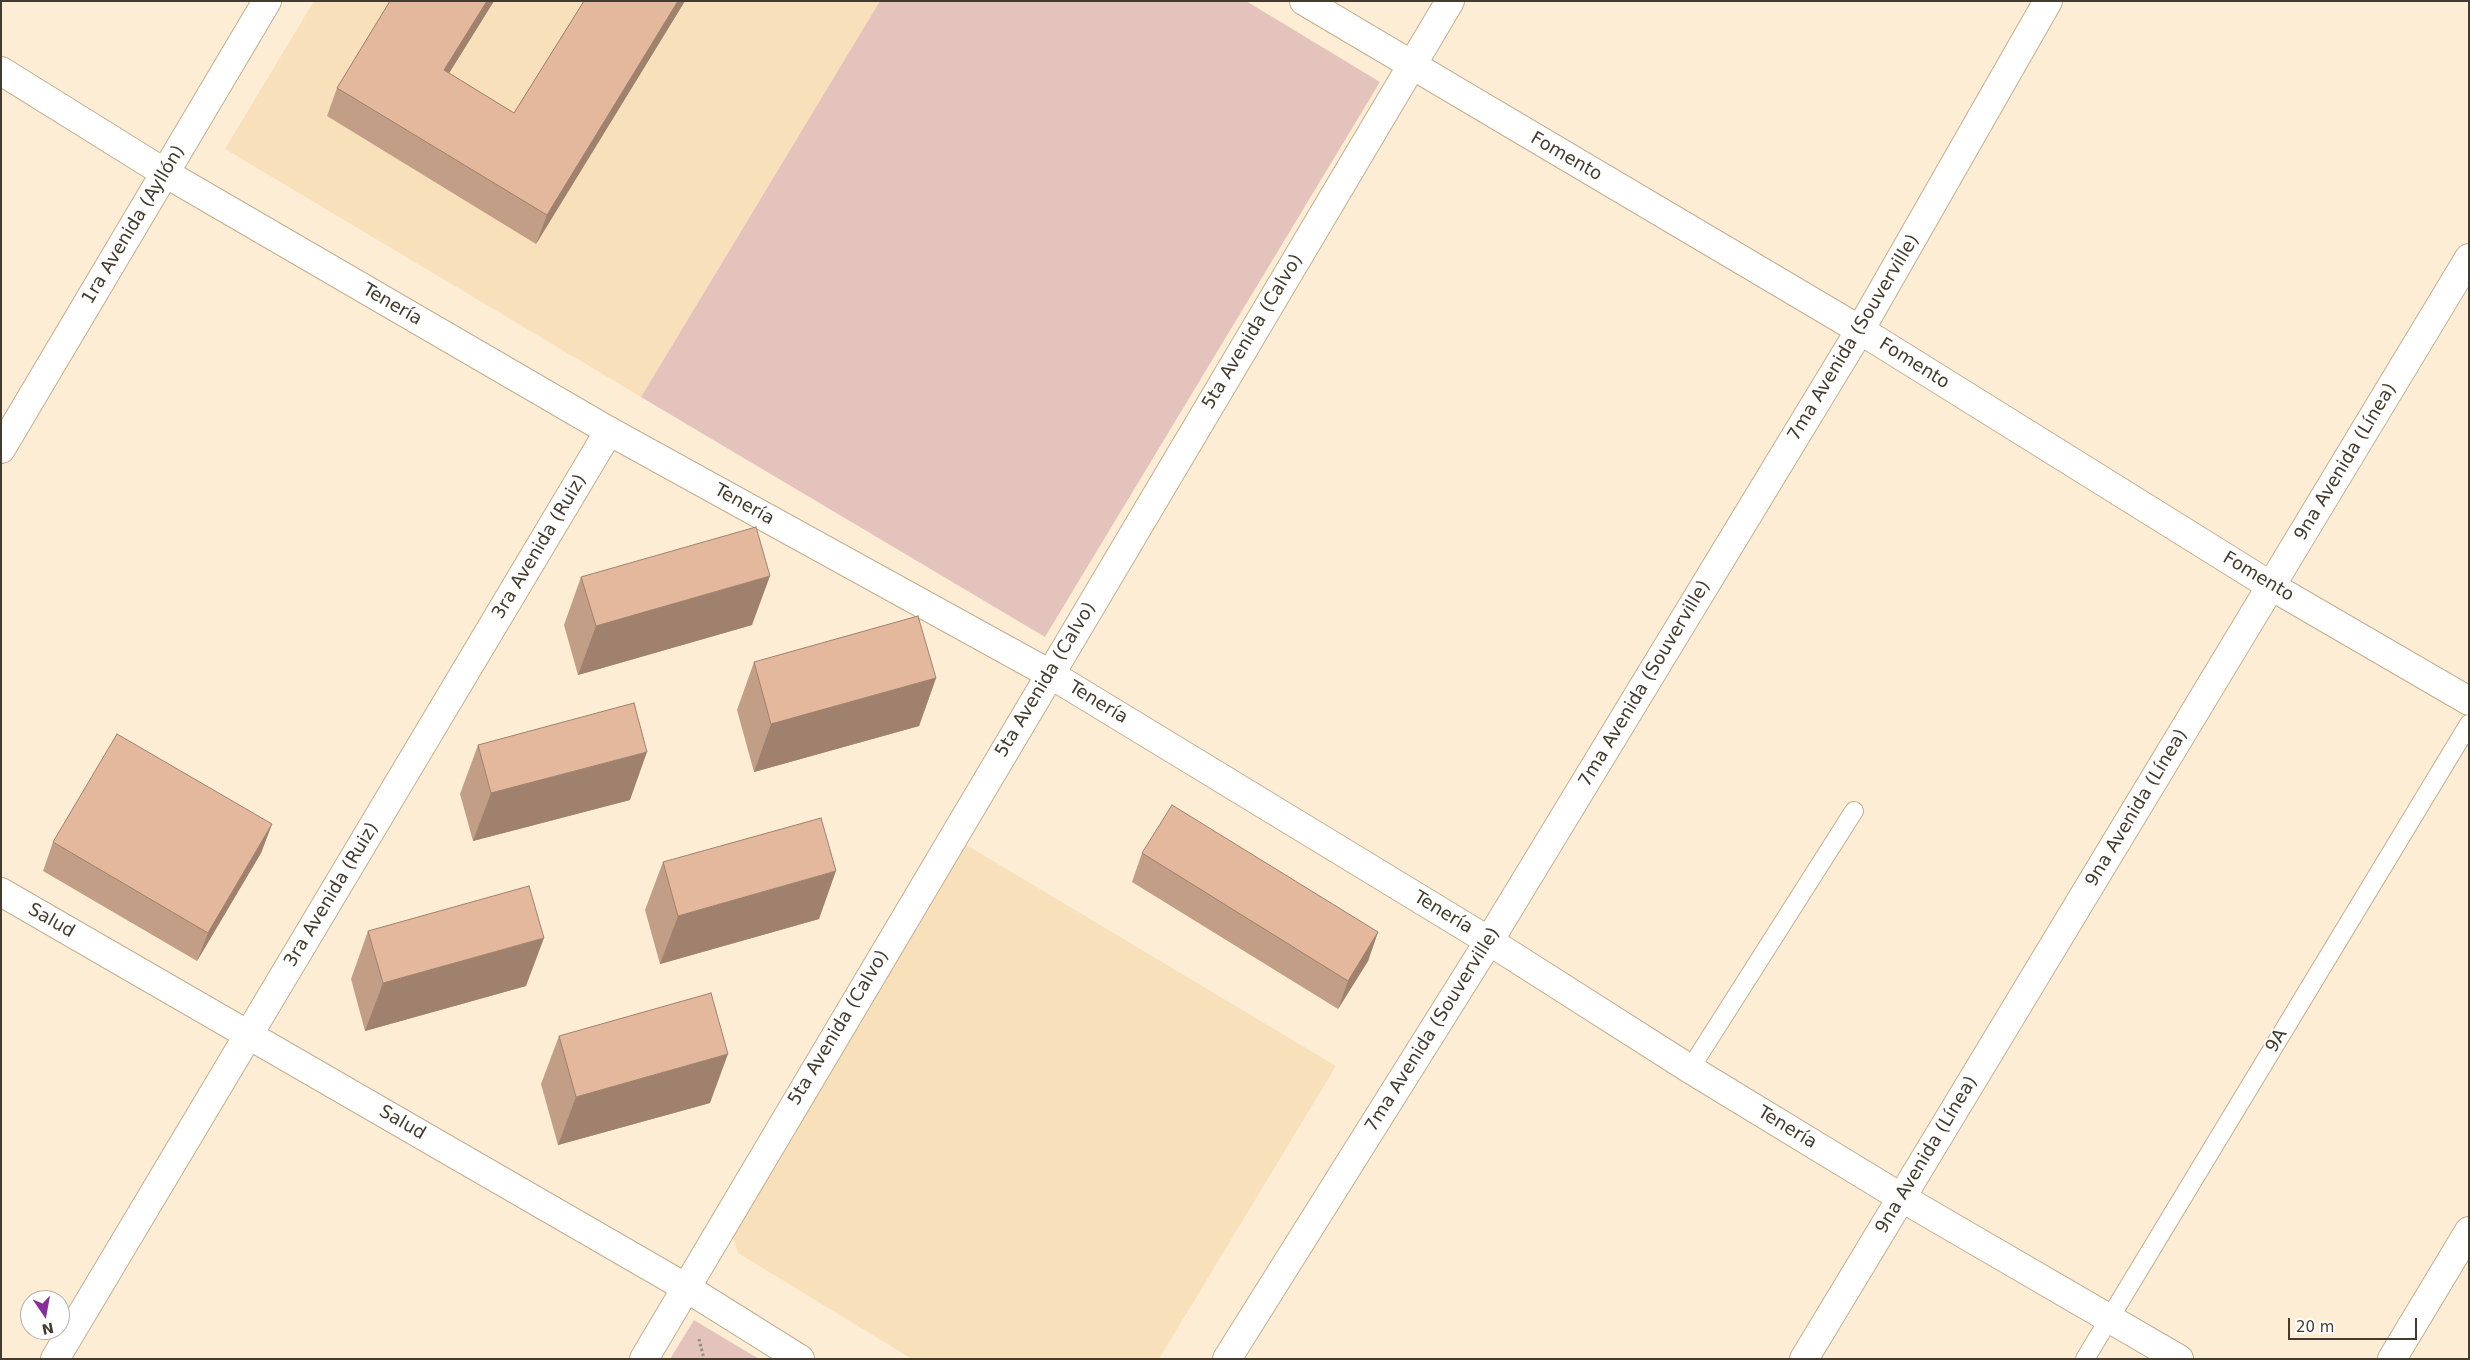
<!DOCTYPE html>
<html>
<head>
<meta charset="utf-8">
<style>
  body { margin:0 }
  #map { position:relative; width:2470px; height:1360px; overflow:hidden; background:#feedd5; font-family:"DejaVu Sans",sans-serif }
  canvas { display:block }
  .frame { position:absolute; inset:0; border:2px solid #433b2e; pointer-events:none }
  .north { position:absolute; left:20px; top:1290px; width:50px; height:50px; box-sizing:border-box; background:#fff; border:1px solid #b4b1ab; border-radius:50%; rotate:168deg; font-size:14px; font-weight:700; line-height:20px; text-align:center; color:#433b2e }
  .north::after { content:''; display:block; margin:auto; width:18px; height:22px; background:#882e9a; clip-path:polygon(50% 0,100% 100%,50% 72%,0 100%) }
  .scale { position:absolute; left:2288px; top:1318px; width:129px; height:22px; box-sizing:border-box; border:2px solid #433b2e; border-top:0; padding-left:6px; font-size:15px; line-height:18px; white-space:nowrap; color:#433b2e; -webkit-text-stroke:4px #fff; paint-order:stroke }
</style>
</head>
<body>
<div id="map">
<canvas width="2470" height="1360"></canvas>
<div class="frame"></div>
<div class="north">N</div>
<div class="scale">20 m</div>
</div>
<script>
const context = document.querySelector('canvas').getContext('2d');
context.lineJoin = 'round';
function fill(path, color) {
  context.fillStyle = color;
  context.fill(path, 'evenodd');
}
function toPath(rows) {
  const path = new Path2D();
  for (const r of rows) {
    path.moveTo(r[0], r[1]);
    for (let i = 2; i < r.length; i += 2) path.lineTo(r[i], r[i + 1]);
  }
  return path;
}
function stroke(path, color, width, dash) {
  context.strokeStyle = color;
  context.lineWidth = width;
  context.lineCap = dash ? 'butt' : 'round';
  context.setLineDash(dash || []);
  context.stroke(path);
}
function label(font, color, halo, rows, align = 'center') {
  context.font = font + ' "DejaVu Sans",sans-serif';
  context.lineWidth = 4;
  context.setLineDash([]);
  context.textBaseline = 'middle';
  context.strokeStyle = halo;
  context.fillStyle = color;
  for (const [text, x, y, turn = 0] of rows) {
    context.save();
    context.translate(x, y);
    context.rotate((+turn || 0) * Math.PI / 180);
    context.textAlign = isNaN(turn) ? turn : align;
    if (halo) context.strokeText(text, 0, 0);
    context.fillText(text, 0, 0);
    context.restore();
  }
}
const built = toPath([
  [314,1,880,1,641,397,225,149],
  [958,840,1336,1066,1159,1359,912,1359,738,1253,728,1221]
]);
const green = toPath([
  [880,1,1246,1,1380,82,1045,637,641,397],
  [694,1320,759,1359,670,1359]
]);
const path = toPath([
  [699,1339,704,1359]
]);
const lane = toPath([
  [1690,1069,1854,811],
  [2085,1359,2469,724]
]);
const street = toPath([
  [1304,1,1860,330,2271,586,2469,701],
  [1,449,267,1],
  [1,892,685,1287,800,1359],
  [55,1359,609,431],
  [1227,1359,1489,941,1860,330,2048,1],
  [1804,1359,2469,258],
  [2392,1359,2469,1231]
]);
const secondary = toPath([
  [1,71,165,173,609,431,1050,674,1489,941,1690,1069,1902,1198,2179,1359],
  [644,1359,1450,1]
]);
const wall = toPath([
  [390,1,494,1,449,73,514,113,584,1,685,1,536,244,327,116,337,88],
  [581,577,752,625,578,675,564,625],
  [754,662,936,678,919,726,754,772,737,710],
  [478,745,630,800,473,841,460,794],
  [272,824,261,853,197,961,43,871,53,842],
  [1142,853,1378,932,1368,961,1338,1009,1132,882],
  [663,862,819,919,660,964,645,910],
  [368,931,526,986,365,1031,351,979],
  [559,1036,710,1103,558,1145,541,1084]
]);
const shadedWall = toPath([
  [487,1,494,1,433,99,444,70],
  [678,1,685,1,536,244,547,215],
  [770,576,752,625,578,675,596,626],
  [936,678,919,726,754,772,771,724],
  [647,752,630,800,473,841,491,793],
  [272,824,261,853,197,961,208,933],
  [836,871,819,919,660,964,678,916],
  [1378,932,1368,961,1338,1009,1348,981],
  [544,938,526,986,365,1031,383,983],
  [728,1054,710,1103,558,1145,576,1097]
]);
const building = toPath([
  [390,1,487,1,444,70,514,113,584,1,678,1,547,215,337,88,390,1],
  [756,527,770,576,596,626,581,577,756,527],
  [918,616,936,678,771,724,754,662,918,616],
  [634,703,647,752,491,793,478,745,634,703],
  [117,734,272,824,208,933,53,842,117,734],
  [1172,805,1378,932,1348,981,1142,853,1172,805],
  [821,818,836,871,678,916,663,862,821,818],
  [529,886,544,938,383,983,368,931,529,886],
  [711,993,728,1054,576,1097,559,1036,711,993]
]);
const streetNames = [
  ["Fomento",1566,157,30],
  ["1ra Avenida (Ayllón)",134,225,-59],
  ["Tenería",392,305,30],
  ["5ta Avenida (Calvo)",1253,332,-59],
  ["7ma Avenida (Souverville)",1854,338,-59],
  ["Fomento",1914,364,32],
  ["9na Avenida (Línea)",2346,462,-59],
  ["Tenería",744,505,29],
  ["3ra Avenida (Ruiz)",540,547,-59],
  ["Fomento",2258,577,31],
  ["5ta Avenida (Calvo)",1046,680,-59],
  ["7ma Avenida (Souverville)",1645,684,-59],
  ["Tenería",1098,703,31],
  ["9na Avenida (Línea)",2137,808,-59],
  ["3ra Avenida (Ruiz)",332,895,-59],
  ["Tenería",1443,913,31],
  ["Salud",51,921,30],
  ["5ta Avenida (Calvo)",839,1028,-59],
  ["7ma Avenida (Souverville)",1433,1030,-58],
  ["9A",2277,1041,-59],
  ["Salud",402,1123,30],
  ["Tenería",1787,1128,31],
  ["9na Avenida (Línea)",1927,1155,-59]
];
fill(built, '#f8e0ba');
fill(green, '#e4c3bc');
stroke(lane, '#c2ae91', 20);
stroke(street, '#c2ae91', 30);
stroke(secondary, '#c2ae91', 30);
stroke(path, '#988c7a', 3, [2.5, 2.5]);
stroke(lane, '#fff', 18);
stroke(street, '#fff', 28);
stroke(secondary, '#fff', 28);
fill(wall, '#c39e86');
fill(shadedWall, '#9f816d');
fill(building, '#e3b89c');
stroke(building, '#9f816d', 1);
label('18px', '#433b2e', '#fff', streetNames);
</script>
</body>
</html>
